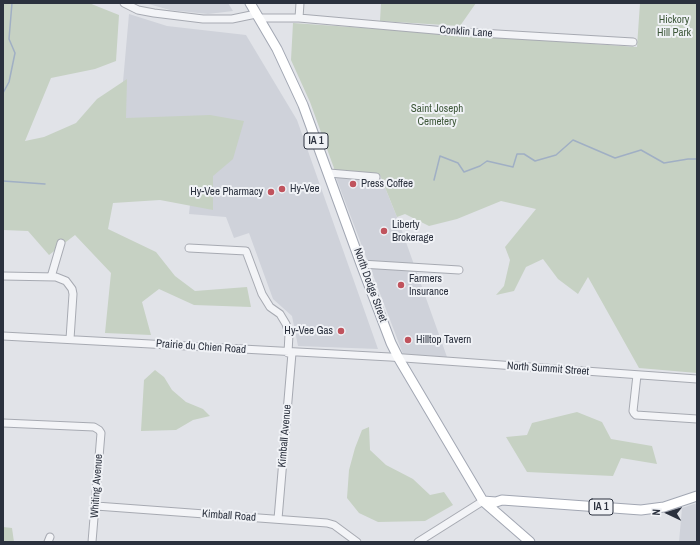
<!DOCTYPE html>
<html>
<head>
<meta charset="utf-8">
<style>
  body { margin:0 }
  #map { position:relative; width:700px; height:545px; overflow:hidden; background:#e1e3e8; font-family:"Archivo Narrow",sans-serif }
  canvas { display:block }
  .frame { position:absolute; inset:0; border:4px solid #2b313e; pointer-events:none }
  .north { position:absolute; left:648px; top:493px; width:40px; height:40px; -webkit-text-stroke:3px #f0f2f6; paint-order:stroke; rotate:274deg; font-size:11px; font-weight:700; line-height:16px; text-align:center; color:#2b313e }
  .north::after { content:''; display:block; margin:auto; width:14px; height:18px; background:#2b313e; clip-path:polygon(50% 0,100% 100%,50% 72%,0 100%) }
</style>
</head>
<body>
<div id="map">
<canvas width="700" height="545"></canvas>
<div class="frame"></div>
<div class="north">N</div>
</div>
<script>
const context = document.querySelector('canvas').getContext('2d');
context.lineJoin = 'round';
function fill(path, color) {
  context.fillStyle = color;
  context.fill(path, 'evenodd');
}
function toPath(rows) {
  const path = new Path2D();
  for (const r of rows) {
    path.moveTo(r[0], r[1]);
    for (let i = 2; i < r.length; i += 2) path.lineTo(r[i], r[i + 1]);
  }
  return path;
}
function stroke(path, color, width, dash) {
  context.strokeStyle = color;
  context.lineWidth = width;
  context.lineCap = dash ? 'butt' : 'round';
  context.setLineDash(dash || []);
  context.stroke(path);
}
function label(font, color, halo, rows, align = 'center') {
  context.font = font + ' "Archivo Narrow",sans-serif';
  context.lineWidth = 4;
  context.setLineDash([]);
  context.textBaseline = 'middle';
  context.strokeStyle = halo;
  context.fillStyle = color;
  for (const [text, x, y, turn = 0] of rows) {
    context.save();
    context.translate(x, y);
    context.rotate((+turn || 0) * Math.PI / 180);
    context.textAlign = isNaN(turn) ? turn : align;
    if (halo) context.strokeText(text, 0, 0);
    context.fillText(text, 0, 0);
    context.restore();
  }
}
const built = toPath([
  [145,3,228,3,233,11,208,14,170,10],
  [129,14,167,26,246,35,297,120,378,349,298,346,292,316,273,299,249,233,234,238,226,217,189,214,194,166,116,161],
  [335,175,381,178,397,217,447,357,403,354],
  [697,503,697,542,679,542,682,508]
]);
const green = toPath([
  [3,3,89,3,119,15,116,61,95,69,51,78,25,141,44,137,76,123,97,99,127,79,126,118,210,115,244,121,233,159,213,176,213,210,160,200,113,203,108,229,156,252,175,276,195,291,247,287,251,307,194,305,159,289,142,302,151,335,105,333,111,273,75,235,49,255,28,231,3,230],
  [381,3,476,3,460,26,380,21],
  [640,3,697,3,697,373,639,368,588,277,578,294,558,279,543,259,526,267,514,291,496,295,504,286,510,260,505,247,536,209,501,201,457,219,429,226,405,214,397,217,380,175,335,171,310,102,291,60,293,23,637,47],
  [155,370,164,377,172,390,186,402,203,409,210,416,193,420,176,430,141,431,144,380],
  [577,412,602,422,611,439,652,446,657,464,621,458,613,476,527,472,506,437,527,435,532,423],
  [369,427,370,450,386,465,413,479,430,495,444,492,453,505,425,521,378,522,359,513,347,498,349,470,355,448,362,430],
  [3,527,12,528,14,542,3,542]
]);
const stream = toPath([
  [3,93,9,82,15,53,9,39,12,3],
  [434,180,440,156,458,163,464,172,480,166,487,161,513,167,517,154,524,154,535,161,556,155,573,140,615,158,641,150,664,163,688,159,697,159],
  [3,181,45,184]
]);
const minor = toPath([
  [124,3,138,10,154,13,203,19,232,19,256,14],
  [259,18,299,18,446,31,633,42],
  [299,18,300,3],
  [329,173,376,177],
  [189,248,246,251,262,294,270,307,280,314,286,324,289,334,288,353],
  [361,264,459,270],
  [3,276,56,277,66,281,72,289,73,294,70,339],
  [51,277,61,243],
  [3,336,390,357,697,379],
  [637,375,633,411,634,413,636,415,697,419],
  [3,423,94,427,99,430,101,433,92,542],
  [96,506,327,523,334,525,357,542],
  [278,519,292,353],
  [48,542,50,537],
  [418,542,483,501]
]);
const major = toPath([
  [250,3,277,49,303,105,361,264,391,343,399,359,483,501,530,542],
  [483,501,496,502,502,500,641,510,664,507,697,496]
]);
const markers = [
  [353,184,4,"#c0535d"],
  [282,189,4,"#c0535d"],
  [271,192,4,"#c0535d"],
  [384,231,4,"#c0535d"],
  [401,285,4,"#c0535d"],
  [341,331,4,"#c0535d"],
  [408,340,4,"#c0535d"]
];
const shields = [
  [316,141,24],
  [601,507,24]
];
const shieldNames = [
  ["IA 1",316,141],
  ["IA 1",601,507]
];
const parkNames = [
  ["Hickory",674,20],
  ["Hill Park",674,33],
  ["Saint Joseph",437,109],
  ["Cemetery",437,122]
];
const streetNames = [
  ["Conklin Lane",466,32,4],
  ["North Dodge Street",370,285,70],
  ["Prairie du Chien Road",201,347,4],
  ["North Summit Street",548,369,4],
  ["Kimball Avenue",285,436,-85],
  ["Whiting Avenue",97,486,-86],
  ["Kimball Road",229,516,4]
];
const poiNames = [
  ["Press Coffee",361,184],
  ["Hy-Vee",290,189],
  ["Hy-Vee Pharmacy",263,192,"right"],
  ["Liberty",392,225],
  ["Brokerage",392,238],
  ["Farmers",409,279],
  ["Insurance",409,292],
  ["Hy-Vee Gas",333,331,"right"],
  ["Hilltop Tavern",416,340]
];
fill(built, '#cfd2da');
fill(green, '#c6d1c3');
stroke(stream, '#a0afc4', 1.5);
stroke(minor, '#a7aab2', 9);
stroke(major, '#a2a7b3', 11);
stroke(minor, '#f3f4f7', 7);
stroke(major, '#fff', 9);
for (const [x, y, r, color] of markers) {
  const dot = new Path2D();
  dot.arc(x, y, r, 0, 2 * Math.PI);
  context.fillStyle = color;
  context.fill(dot);
  stroke(dot, '#f0f2f6', 1.5);
}
for (const [x, y, w] of shields) {
  const box = new Path2D();
  box.roundRect(x - w / 2, y - 8, w, 16, 3);
  context.fillStyle = '#f0f2f6';
  context.fill(box);
  stroke(box, '#2b313e', 1);
}
label('bold 10px', '#2b313e', null, shieldNames);
label('11px', '#3e583a', '#f0f2f6', parkNames);
label('11px', '#2b313e', '#f0f2f6', streetNames);
label('11px', '#2b313e', '#f0f2f6', poiNames, 'left');
</script>
</body>
</html>
